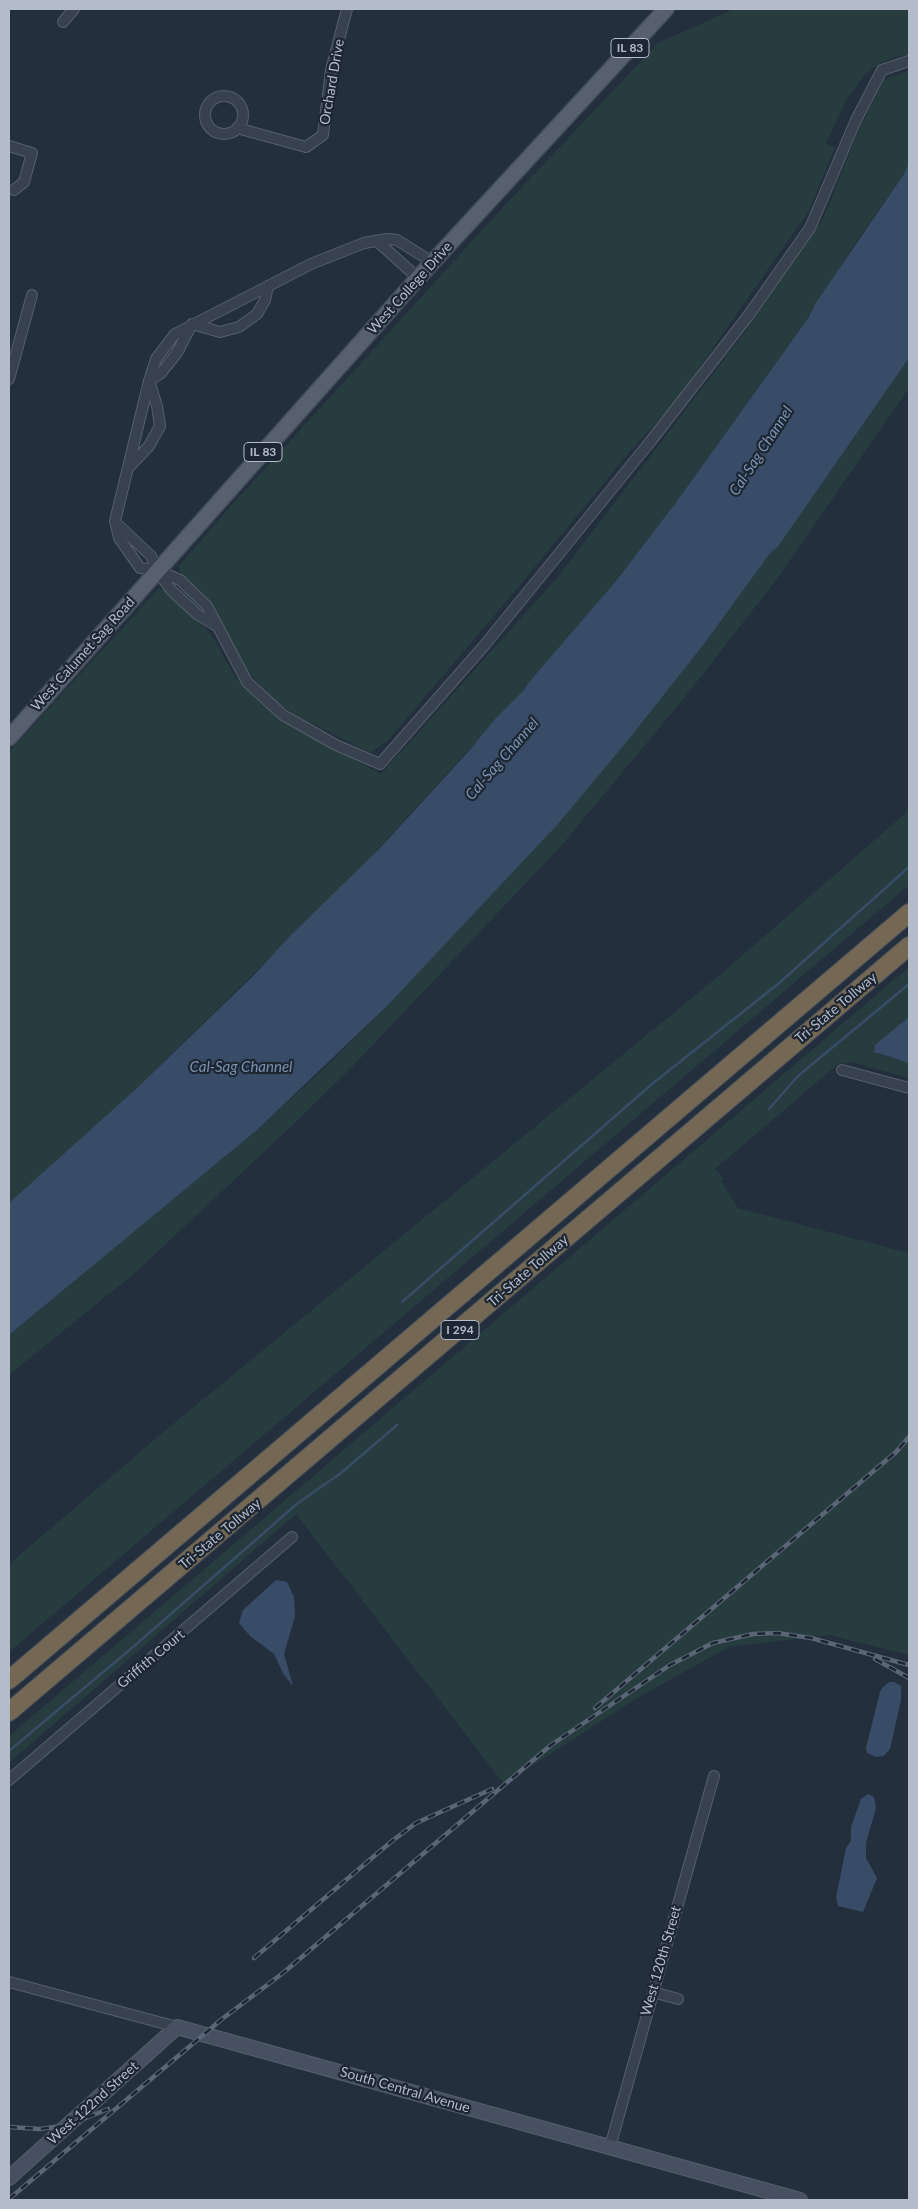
<!DOCTYPE html>
<html>
<head>
<meta charset="utf-8">
<style>
  body { margin:0 }
  #map { position:relative; width:918px; height:2209px; overflow:hidden; background:#242f3e; font-family:Lato,sans-serif }
  canvas { display:block }
  .frame { position:absolute; inset:0; border:10px solid #b4bcc9; pointer-events:none }
</style>
</head>
<body>
<div id="map">
<canvas width="918" height="2209"></canvas>
<div class="frame"></div>
</div>
<script>
const context = document.querySelector('canvas').getContext('2d');
context.lineJoin = 'round';
function fill(path, color) {
  context.fillStyle = color;
  context.fill(path, 'evenodd');
}
function toPath(rows) {
  const path = new Path2D();
  for (const r of rows) {
    if (r.length === 3) {
      path.moveTo(r[0] + r[2], r[1]);
      path.arc(r[0], r[1], r[2], 0, 2 * Math.PI);
      continue;
    }
    path.moveTo(r[0], r[1]);
    for (let i = 2; i < r.length; i += 2) path.lineTo(r[i], r[i + 1]);
  }
  return path;
}
function stroke(path, color, width, dash) {
  context.strokeStyle = color;
  context.lineWidth = width;
  context.lineCap = dash ? 'butt' : 'round';
  context.setLineDash(dash || []);
  context.stroke(path);
}
function label(font, color, halo, rows, align = 'center') {
  context.font = font + ' Lato,sans-serif';
  context.lineWidth = 4.5;
  context.setLineDash([]);
  context.textBaseline = 'middle';
  context.strokeStyle = halo;
  context.fillStyle = color;
  for (const [text, x, y, turn = 0] of rows) {
    context.save();
    context.translate(x, y);
    context.rotate((+turn || 0) * Math.PI / 180);
    context.textAlign = isNaN(turn) ? turn : align;
    if (halo) context.strokeText(text, 0, 0);
    context.fillText(text, 0, 0);
    context.restore();
  }
}
const green = toPath([
  [734,9,909,9,909,55,894,57,870,69,848,97,826,143,835,148,808,212,676,401,632,449,510,597,389,739,371,753,297,716,275,700,256,681,236,655,221,626,213,604,202,592,180,574,179,566,229,508,506,204,658,43],
  [909,70,909,163,904,174,849,252,839,270,815,304,809,317,677,501,616,581,529,682,524,690,354,875,138,1087,9,1203,9,752,159,588,167,591,200,621,214,639,235,677,259,702,289,724,381,774,557,578,745,332,823,218,860,128,884,80],
  [909,358,909,388,777,579,685,697,561,846,352,1067,297,1121,136,1272,9,1375,9,1335,257,1130,317,1075,388,1005,545,837,629,739,704,644,771,552,777,548],
  [909,810,909,885,9,1652,9,1564,173,1424,721,974],
  [909,967,909,1017,873,1048,878,1054,909,1063,909,1078,851,1062,838,1064,715,1169,724,1179,721,1181,738,1208,909,1253,909,1655,829,1635,729,1647,639,1697,504,1784,296,1514,9,1763,9,1736]
]);
const water = toPath([
  [909,163,909,358,777,548,771,552,704,644,629,739,557,825,388,1005,257,1130,9,1335,9,1203,138,1087,254,975,290,936,379,849,468,752,496,718,524,690,529,682,616,581,677,501,809,317,815,304,904,174],
  [909,1017,909,1063,874,1052,875,1045],
  [276,1580,287,1582,294,1597,295,1616,284,1654,293,1686,284,1675,274,1654,250,1636,239,1623,243,1610],
  [889,1682,894,1682,901,1686,901,1700,890,1749,884,1756,876,1757,867,1753,866,1748,880,1692,883,1687],
  [868,1794,874,1797,876,1808,866,1843,866,1858,877,1878,863,1912,838,1906,836,1897,846,1848,851,1841,851,1827,861,1799]
]);
const stream = toPath([
  [769,1109,798,1076,909,984],
  [402,1302,652,1084,778,984,909,867],
  [9,1751,133,1647,298,1503,341,1473,397,1425]
]);
const street = toPath([
  [63,22,74,9],
  [224,115,19],
  [237,128,306,147,323,135,331,70,347,9],
  [9,146,32,153,24,182,14,190],
  [378,242,418,278],
  [432,262,397,240,387,239,364,243,311,264,175,334,156,359,149,381,115,521,119,538,140,568,157,570,180,580,207,606,247,682,283,715,336,745,380,764,483,647,650,442,748,316,810,228,856,120,882,70,909,61],
  [9,379,32,295],
  [128,468,149,446,160,426,157,406,149,381,161,373,177,353,192,324,220,332,239,327,257,314,265,300,268,286],
  [115,522,151,556,157,570,171,590,197,614,215,625],
  [842,1070,909,1088],
  [9,1780,292,1537],
  [9,1982,177,2027],
  [653,1992,678,1999],
  [610,2147,714,1776]
]);
const secondary = toPath([
  [9,2178,177,2027,800,2200]
]);
const primary = toPath([
  [9,738,418,278,666,9]
]);
const highway = toPath([
  [9,1680,909,913],
  [9,1712,909,946]
]);
const rail = toPath([
  [875,1659,909,1678],
  [595,1708,896,1452,909,1437],
  [254,1958,392,1841,416,1823,492,1789],
  [9,2127,40,2129,69,2125,108,2109],
  [9,2199,222,2019,283,1973,551,1745,670,1665,713,1643,753,1634,777,1633,811,1638,909,1665]
]);
const shields = [
  [630,48,38],
  [263,452,38],
  [460,1330,38]
];
const shieldNames = [
  ["IL 83",630,48],
  ["IL 83",263,452],
  ["I 294",460,1330]
];
const streetNames = [
  ["Orchard Drive",332,82,-80],
  ["West College Drive",410,288,-48],
  ["West Calumet Sag Road",83,654,-48],
  ["Tri-State Tollway",836,1008,-40],
  ["Tri-State Tollway",528,1271,-41],
  ["Tri-State Tollway",220,1534,-40],
  ["Griffith Court",151,1659,-40],
  ["West 120th Street",661,1961,-74],
  ["South Central Avenue",405,2090,16],
  ["West 122nd Street",93,2103,-42]
];
const waterNames = [
  ["Cal-Sag Channel",761,451,-57],
  ["Cal-Sag Channel",502,759,-49],
  ["Cal-Sag Channel",241,1067]
];
fill(green, '#263c3f');
fill(water, '#394c67');
stroke(stream, '#394c67', 2.5);
stroke(street, '#565f6c', 12);
stroke(secondary, '#565f6c', 16);
stroke(primary, '#414a57', 18);
stroke(highway, '#434c59', 20);
stroke(street, '#38414e', 10);
stroke(secondary, '#465061', 14);
stroke(primary, '#56606e', 15);
stroke(highway, '#746855', 18);
stroke(rail, '#5a6575', 4.5);
stroke(rail, '#1d2633', 2.5, [8]);
for (const [x, y, w] of shields) {
  const box = new Path2D();
  box.roundRect(x - w / 2, y - 9.5, w, 19, 4);
  context.fillStyle = '#1d2633';
  context.fill(box);
  stroke(box, '#b4bcc9', 1);
}
label('bold 12px', '#b4bcc9', null, shieldNames);
label('14px', '#b4bcc9', '#1d2633', streetNames);
label('italic 15px', '#7c92b1', '#1d2633', waterNames);
</script>
</body>
</html>
